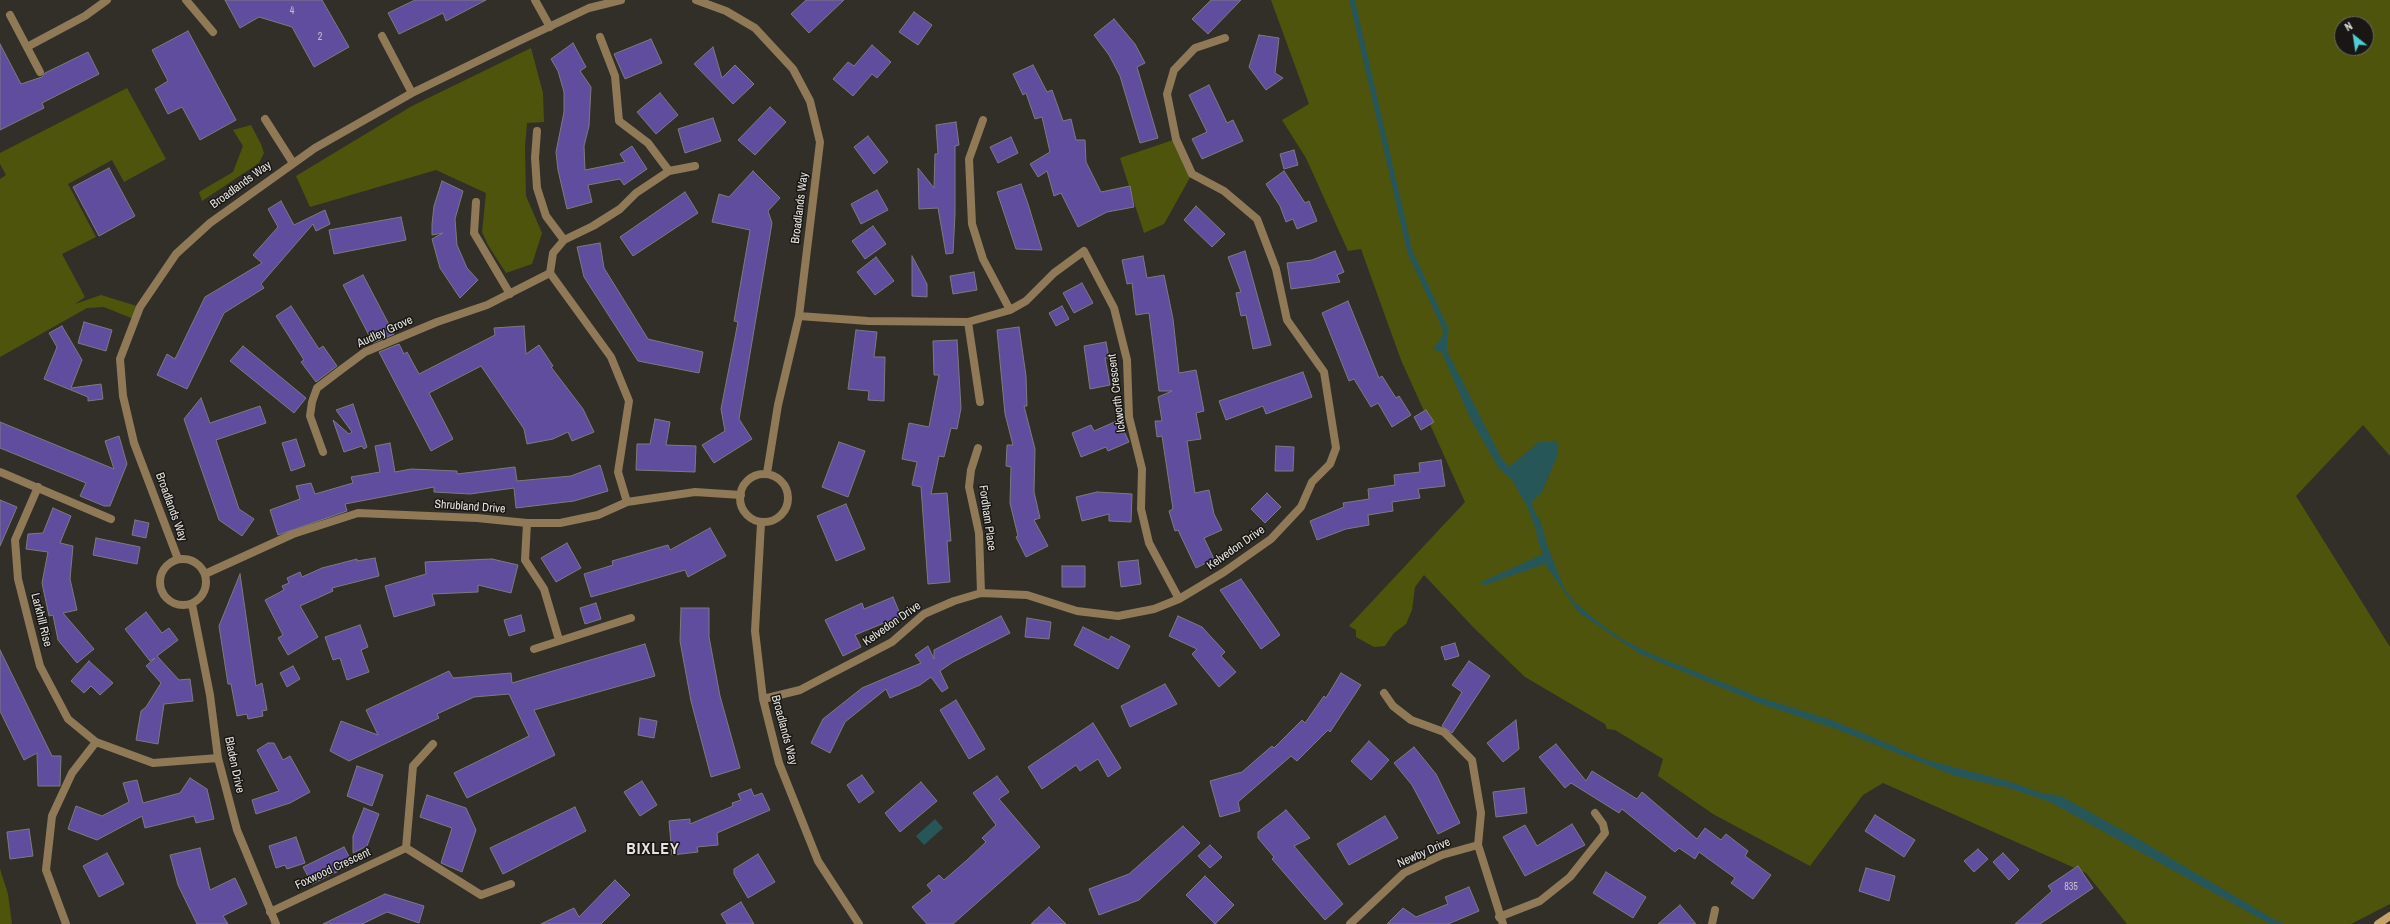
<!DOCTYPE html>
<style>
body{margin:0}
#map{position:relative;width:2390px;height:924px;overflow:hidden;background:#322f28;font-family:"Archivo Narrow",sans-serif}
canvas{display:block}
.north{position:absolute;left:2334px;top:16px;width:40px;height:40px;box-sizing:border-box;background:#181714;border:1px solid #6a6965;border-radius:50%;rotate:330deg;font-size:11px;font-weight:700;line-height:16px;text-align:center;color:#e5e3df}
.north::after{content:'';display:block;margin:auto;width:14px;height:18px;background:#51ccd3;clip-path:polygon(50% 0,100% 100%,50% 72%,0 100%)}
</style>
<div id="map">
<canvas width="2390" height="924"></canvas>
<div class="north">N</div>
</div>
<script>
const context = document.querySelector('canvas').getContext('2d');
context.lineJoin = 'round';
function fillPath(path, color) {
  context.fillStyle = color;
  context.fill(path, 'evenodd');
}
function poly(rows) {
  const path = new Path2D();
  for (const r of rows) {
    if (r.length === 3) {
      path.moveTo(r[0] + r[2], r[1]);
      path.arc(r[0], r[1], r[2], 0, 2 * Math.PI);
      continue;
    }
    path.moveTo(r[0], r[1]);
    for (let i = 2; i < r.length; i += 2) path.lineTo(r[i], r[i + 1]);
  }
  return path;
}
function strokePath(path, color, width, dash) {
  context.strokeStyle = color;
  context.lineWidth = width;
  context.lineCap = dash ? 'butt' : 'round';
  context.setLineDash(dash || []);
  context.stroke(path);
}
function label(font, color, halo, rows, align = 'center') {
  context.font = font + ' "Archivo Narrow",sans-serif';
  context.lineWidth = 3;
  context.setLineDash([]);
  context.textBaseline = 'middle';
  context.strokeStyle = halo;
  context.fillStyle = color;
  for (const [text, x, y, turn = 0] of rows) {
    context.save();
    context.translate(x, y);
    context.rotate((+turn || 0) * Math.PI / 180);
    context.textAlign = isNaN(turn) ? turn : align;
    if (halo) context.strokeText(text, 0, 0);
    context.fillText(text, 0, 0);
    context.restore();
  }
}
fillPath(poly([
 [1271,0,2390,0,2390,456,2363,425,2296,496,2390,647,2390,904,2351,924,2127,924,2086,873,1883,783,1863,795,1810,866,1713,814,1658,776,1663,759,1615,730,1607,729,1605,724,1525,677,1475,629,1424,575,1415,587,1412,610,1406,624,1394,633,1385,646,1374,647,1356,637,1356,630,1349,626,1465,502,1401,360,1361,249,1348,251,1306,158,1282,120,1309,104],
 [2342,24,2366,24,2366,48,2342,48],
 [531,48,543,93,544,122,527,123,525,147,526,196,542,233,532,264,506,273,488,245,482,232,486,193,436,170,310,207,296,176,412,106],
 [127,88,166,159,124,182,112,160,68,184,96,237,62,254,85,297,75,304,101,295,140,307,136,320,104,307,87,308,0,357,0,179,6,175,0,164,0,153],
 [251,125,261,144,264,153,259,163,202,201,199,192,233,172,243,146,233,130],
 [1176,139,1192,174,1164,224,1144,233,1120,158],
 [0,869,8,894,12,924,0,924]
]), '#4f540d');
fillPath(poly([
 [1447,330,1447,351,1501,457,1509,467,1540,441,1558,441,1557,457,1542,492,1527,506,1512,480,1498,467,1469,416,1442,353,1433,349],
 [1539,517,1547,544,1564,588,1574,601,1593,618,1622,639,1649,653,1762,698,1832,720,1927,760,2008,781,2042,793,2061,796,2140,840,2277,921,2286,924,2271,924,2257,917,2050,802,2008,788,1955,776,1833,728,1761,704,1640,654,1578,612,1545,564,1485,585,1479,583,1543,554,1538,541,1534,519],
 [935,819,943,828,924,845,916,836]
]), '#275658');
strokePath(poly([
 [1352,0,1410,252,1446,330,1445,337],
 [1527,498,1537,525]
]), '#275658', 5.5);
const building = poly([
 [225,0,322,0,349,47,314,67,292,27,259,17,240,28,225,0],
 [415,0,486,0,446,21,443,13,399,34,388,13,415,0],
 [806,0,844,0,809,33,791,14,806,0],
 [1211,0,1241,0,1208,34,1192,19,1211,0],
 [914,12,932,25,918,45,899,32,914,12],
 [1114,19,1135,44,1145,63,1137,67,1158,138,1140,143,1120,76,1109,55,1094,35,1114,19],
 [188,31,236,120,200,140,182,107,168,114,155,89,168,81,152,50,188,31],
 [1259,35,1279,38,1275,73,1283,78,1266,90,1249,67,1259,35],
 [651,39,662,63,625,79,614,54,651,39],
 [573,43,586,67,580,71,591,87,589,126,584,146,585,170,625,162,620,154,632,146,647,169,624,185,620,179,588,185,592,202,567,209,558,170,556,152,564,112,564,92,558,71,551,59,573,43],
 [0,44,21,84,42,77,45,73,88,52,99,74,42,103,44,108,0,130,0,44],
 [872,45,891,62,877,78,872,74,853,96,833,79,848,62,854,66,872,45],
 [713,47,722,78,735,65,754,84,733,104,694,64,713,47],
 [1033,65,1047,92,1052,90,1063,121,1071,119,1076,140,1085,140,1086,162,1101,192,1130,186,1134,207,1107,212,1078,227,1061,193,1054,196,1047,171,1038,177,1030,164,1050,152,1042,117,1035,119,1026,93,1023,95,1013,74,1033,65],
 [1209,85,1227,123,1233,120,1243,141,1202,159,1192,139,1207,132,1189,95,1209,85],
 [660,93,678,115,656,134,637,112,660,93],
 [770,107,786,122,755,155,738,140,770,107],
 [713,118,721,141,685,153,678,129,713,118],
 [956,122,959,145,955,146,955,214,953,253,946,254,938,208,919,209,918,168,934,188,935,154,938,154,936,125,956,122],
 [868,136,888,162,874,174,854,147,868,136],
 [1011,137,1018,153,998,163,990,147,1011,137],
 [1294,150,1298,165,1284,169,1280,154,1294,150],
 [109,168,135,216,99,236,73,187,109,168],
 [753,171,780,198,768,211,772,223,739,419,752,439,714,463,702,445,725,431,721,409,738,322,734,321,750,230,712,222,719,194,729,197,753,171],
 [1284,171,1305,203,1309,201,1317,221,1297,229,1293,219,1286,222,1280,206,1266,184,1284,171],
 [442,181,463,191,455,219,457,245,467,268,478,280,460,298,440,268,432,239,443,233,432,235,432,224,434,206,442,181],
 [1021,184,1028,204,1042,250,1016,249,997,192,1021,184],
 [877,190,888,210,861,224,851,204,877,190],
 [685,192,698,213,633,256,620,237,685,192],
 [281,201,294,225,325,210,330,224,316,231,313,224,261,284,264,288,224,313,187,389,157,375,167,354,175,359,205,297,262,263,253,255,278,227,268,209,281,201],
 [1196,206,1225,234,1212,247,1184,220,1196,206],
 [401,217,406,240,334,254,329,230,401,217],
 [873,226,886,244,865,259,852,241,873,226],
 [600,243,604,268,648,339,703,352,699,373,638,361,584,277,577,247,600,243],
 [1245,251,1271,345,1253,349,1246,315,1241,316,1236,293,1241,292,1228,257,1245,251],
 [1335,251,1344,272,1337,275,1340,282,1291,289,1287,263,1312,260,1335,251],
 [912,256,927,284,927,297,912,296,912,256],
 [1143,256,1147,278,1164,275,1173,319,1179,373,1196,370,1204,411,1196,413,1201,439,1187,441,1195,493,1209,490,1214,514,1222,530,1204,538,1214,559,1196,568,1178,530,1175,531,1169,511,1173,509,1162,436,1157,437,1155,421,1162,421,1158,397,1172,391,1159,391,1149,313,1136,315,1132,283,1127,284,1122,260,1143,256],
 [876,257,894,281,875,295,857,272,876,257],
 [974,272,977,290,953,294,950,276,974,272],
 [363,275,394,334,373,343,343,285,363,275],
 [1082,283,1093,303,1074,313,1063,293,1082,283],
 [1348,301,1379,378,1382,376,1396,398,1399,396,1411,415,1392,427,1378,403,1371,407,1354,379,1349,381,1322,313,1348,301],
 [291,306,319,349,323,346,337,366,316,382,301,362,304,360,276,316,291,306],
 [1062,306,1069,319,1056,326,1049,313,1062,306],
 [84,322,112,330,106,351,78,343,84,322],
 [62,326,82,360,71,388,101,384,103,399,88,401,88,397,44,379,57,347,49,333,62,326],
 [524,326,526,354,539,345,553,366,551,367,583,409,594,432,572,441,568,432,553,439,527,444,524,429,481,366,429,393,453,439,431,451,379,352,399,344,404,354,407,352,419,374,495,335,494,328,524,326],
 [1019,327,1026,376,1027,406,1024,406,1035,449,1034,492,1040,518,1034,520,1048,546,1026,557,1016,537,1018,536,1010,503,1011,467,1006,466,1007,445,1013,445,1005,414,997,330,1019,327],
 [856,330,877,332,874,357,885,357,884,401,868,400,869,391,848,389,856,330],
 [957,340,961,408,957,429,951,428,944,457,939,456,931,494,947,493,951,541,947,541,950,582,928,584,921,487,912,485,917,462,902,459,909,423,929,427,939,375,934,375,933,341,957,340],
 [1106,342,1109,358,1105,358,1110,385,1090,389,1084,346,1106,342],
 [243,346,306,398,294,413,230,361,243,346],
 [1303,372,1312,397,1266,414,1263,406,1226,420,1219,401,1303,372],
 [201,398,210,423,260,406,266,423,216,440,239,509,254,519,242,536,219,520,184,419,201,398],
 [353,404,367,447,364,449,362,446,344,452,333,420,349,434,352,432,336,410,353,404],
 [1426,410,1434,422,1421,430,1414,417,1426,410],
 [655,419,670,422,666,445,696,446,695,472,636,470,637,444,650,444,655,419],
 [1119,420,1129,442,1108,451,1106,447,1081,457,1072,433,1091,425,1094,431,1119,420],
 [0,422,114,469,105,441,119,436,127,464,110,506,104,506,80,496,86,483,0,448,0,422],
 [296,439,305,466,291,471,282,443,296,439],
 [839,442,865,451,848,497,822,487,839,442],
 [390,443,395,472,411,469,457,471,457,474,515,467,517,481,571,476,600,465,608,491,574,501,516,508,514,488,470,494,434,492,434,487,345,504,347,511,278,535,270,510,300,499,296,486,311,483,315,494,353,483,351,477,380,472,375,446,390,443],
 [1276,446,1294,447,1293,471,1275,471,1276,446],
 [1441,460,1445,486,1418,489,1420,498,1392,502,1393,511,1368,515,1369,525,1346,529,1317,540,1310,521,1344,507,1343,503,1369,499,1368,489,1395,485,1394,475,1420,472,1419,463,1441,460],
 [1097,492,1132,494,1131,522,1109,521,1109,514,1082,521,1076,497,1097,492],
 [1267,493,1281,507,1265,523,1251,509,1267,493],
 [0,500,17,507,0,546,0,500],
 [846,504,865,549,836,561,817,516,846,504],
 [53,508,71,516,60,543,73,546,70,579,77,610,63,613,94,649,77,663,58,640,53,615,49,616,42,583,48,552,26,549,28,534,43,533,53,508],
 [135,520,149,523,146,538,132,535,135,520],
 [710,528,726,556,688,577,685,570,591,597,584,574,613,565,612,561,668,545,670,550,710,528],
 [96,538,140,547,137,564,93,555,96,538],
 [567,543,581,568,556,582,541,558,567,543],
 [375,558,379,576,332,588,333,591,300,606,318,637,288,655,278,638,283,635,265,600,284,590,282,586,289,583,287,578,300,572,302,577,322,568,357,559,357,561,375,558],
 [492,559,518,565,511,593,478,585,478,592,432,594,435,605,394,617,385,586,426,574,425,562,492,559],
 [1138,560,1141,584,1121,587,1118,562,1138,560],
 [1062,566,1085,566,1085,587,1062,587,1062,566],
 [240,574,256,686,262,683,267,710,262,711,263,716,248,719,247,714,237,716,231,684,228,684,219,626,240,574],
 [1241,579,1280,635,1261,649,1220,590,1241,579],
 [893,597,901,616,855,635,861,647,843,656,825,620,862,603,864,609,893,597],
 [596,603,601,619,585,624,580,608,596,603],
 [681,608,709,608,709,637,720,696,740,768,711,777,691,701,680,641,681,608],
 [146,612,162,633,169,628,178,640,157,656,179,680,190,679,193,701,164,704,158,744,136,740,141,711,146,707,161,683,146,666,155,658,150,661,125,629,146,612],
 [521,615,525,631,509,636,504,620,521,615],
 [1001,616,1010,633,953,662,940,671,948,688,942,692,931,677,920,685,890,698,886,689,845,722,830,753,811,743,823,719,862,688,921,663,915,655,928,646,934,659,934,650,1001,616],
 [1178,616,1202,627,1225,652,1221,656,1236,672,1219,687,1192,654,1197,649,1169,636,1178,616],
 [1027,618,1051,622,1049,639,1025,637,1027,618],
 [360,625,368,647,361,650,369,672,347,680,340,658,333,660,325,637,360,625],
 [1083,627,1109,640,1111,636,1130,646,1118,669,1074,645,1083,627],
 [1455,643,1459,656,1445,660,1441,647,1455,643],
 [645,644,655,676,534,710,555,755,467,798,454,773,529,736,509,694,474,697,437,714,439,718,349,761,330,751,341,721,378,735,366,710,449,671,453,678,511,673,512,683,645,644],
 [0,650,52,756,61,756,60,786,38,786,37,753,24,760,0,711,0,650],
 [89,661,113,683,100,695,91,686,84,693,71,681,89,661],
 [1469,661,1490,676,1452,733,1442,726,1462,692,1452,685,1469,661],
 [293,666,300,679,287,687,280,673,293,666],
 [1341,673,1361,685,1330,732,1328,730,1297,761,1291,756,1238,802,1240,811,1220,817,1210,781,1242,772,1272,746,1274,748,1302,720,1305,723,1324,696,1326,698,1341,673],
 [1165,684,1177,704,1130,727,1121,706,1165,684],
 [956,700,985,749,969,759,940,710,956,700],
 [640,718,657,721,654,738,638,735,640,718],
 [1516,720,1519,749,1503,762,1487,743,1516,720],
 [1093,723,1121,768,1108,777,1098,759,1080,771,1076,765,1042,789,1028,767,1093,723],
 [1369,741,1389,760,1371,780,1351,761,1369,741],
 [268,743,274,743,283,760,290,756,310,792,290,803,256,814,252,800,279,791,257,750,268,743],
 [1556,744,1586,781,1592,771,1637,799,1642,792,1697,839,1705,828,1721,840,1726,834,1748,851,1745,856,1771,875,1753,899,1731,883,1735,878,1699,852,1695,859,1679,848,1675,852,1622,809,1619,813,1571,783,1565,788,1539,757,1556,744],
 [1414,747,1436,774,1460,823,1438,834,1412,785,1394,763,1414,747],
 [357,766,383,775,372,806,347,796,357,766],
 [862,775,874,792,859,803,847,785,862,775],
 [997,776,1009,792,999,799,1040,847,953,924,927,924,912,907,932,891,927,885,939,875,944,880,967,860,986,842,982,838,996,825,973,793,997,776],
 [190,778,207,789,214,819,196,823,194,816,145,828,142,816,97,840,68,829,76,806,102,816,129,802,123,783,137,780,143,803,180,793,190,778],
 [642,781,657,805,640,816,624,792,642,781],
 [921,782,937,801,900,832,885,813,921,782],
 [1524,788,1527,813,1496,817,1493,792,1524,788],
 [751,789,754,796,762,793,770,810,717,833,718,845,697,847,698,852,672,855,669,821,690,819,690,824,733,806,732,803,741,800,738,794,751,789],
 [427,795,466,808,476,830,462,872,441,863,452,828,420,817,427,795],
 [575,807,586,831,503,874,490,848,575,807],
 [364,808,379,814,367,846,353,853,353,836,364,808],
 [1286,810,1310,838,1294,846,1343,904,1325,920,1272,859,1274,857,1258,838,1258,832,1286,810],
 [1875,815,1915,840,1904,857,1865,831,1875,815],
 [1385,816,1398,838,1349,865,1337,844,1385,816],
 [1572,824,1585,845,1525,876,1503,837,1525,825,1537,846,1572,824],
 [1183,826,1200,843,1139,900,1099,915,1089,889,1129,874,1183,826],
 [29,829,33,856,10,859,7,832,29,829],
 [296,837,305,863,287,869,285,865,276,868,269,846,296,837],
 [1210,845,1222,857,1210,868,1198,856,1210,845],
 [344,847,353,864,312,884,303,867,344,847],
 [200,848,210,890,235,878,247,904,223,916,228,924,197,924,178,885,170,855,200,848],
 [1978,849,1988,859,1974,872,1964,861,1978,849],
 [107,853,124,884,99,897,83,866,107,853],
 [2003,853,2019,870,2009,880,1993,862,2003,853],
 [758,854,775,882,748,898,734,874,734,869,758,854],
 [2078,866,2093,888,2040,924,2015,924,2052,891,2048,886,2078,866],
 [1866,868,1895,876,1889,901,1859,891,1866,868],
 [1606,872,1646,897,1633,918,1593,893,1606,872],
 [1205,876,1234,905,1215,924,1186,895,1205,876],
 [615,880,630,895,601,924,541,924,574,908,579,917,615,880],
 [1469,887,1479,911,1448,924,1387,924,1403,908,1416,917,1448,904,1445,897,1469,887],
 [385,894,424,906,419,923,387,912,362,924,323,924,385,894],
 [741,902,754,924,727,924,721,914,741,902],
 [1680,905,1696,924,1658,924,1680,905],
 [1049,907,1066,924,1031,924,1049,907]
]);
fillPath(building, '#614d9e');
strokePath(building, '#7b7a81', 1);
strokePath(poly([
 [186,0,213,32],
 [535,0,550,27],
 [696,0,726,11,755,28,793,69,810,101,820,142,799,316,778,405,767,473],
 [10,15,40,72],
 [382,36,412,93],
 [600,37,615,76,619,121,648,143,669,171],
 [27,47,85,16,107,0],
 [265,119,293,163],
 [983,120,969,159,972,224,983,259,1010,310],
 [537,131,535,158,537,188,546,216,564,240],
 [476,202,474,233,510,294],
 [550,273,553,253,564,240,593,226,620,209,636,193,669,171,695,166],
 [799,316,868,321,968,322,1010,310,1026,301,1054,273,1084,251,1114,308,1127,360,1129,417,1142,469,1141,509,1149,543,1179,599],
 [968,322,980,402],
 [978,448,971,470,969,487,979,533,981,593],
 [323,452,310,416,312,402,317,388,342,369,365,352,437,322,487,305,550,273,611,357,629,401,618,472,627,502],
 [0,472,111,519],
 [764,498,24],
 [38,487,15,540,18,579,40,666,68,719,96,742,153,763,218,758],
 [527,523,525,560,544,589,559,640],
 [761,523,755,631,763,699,779,763,818,861,859,924],
 [183,582,23],
 [178,559,134,443,123,396,120,359,140,307,176,254,210,223,315,148,412,93,519,41,589,8,621,0],
 [205,574,293,534,358,513,477,518,527,523,560,523,598,515,627,502,695,492,741,495],
 [192,604,210,695,218,758,237,830,276,924],
 [534,649,631,618],
 [1384,693,1393,706,1411,720,1444,732,1472,760,1481,813,1478,845,1503,924],
 [763,699,800,690,819,680,892,642,924,614,954,601,981,593,1027,595,1077,611,1118,616,1154,609,1179,599,1224,572,1271,539,1301,507,1312,482,1330,464,1336,448,1324,372,1287,320,1276,269,1257,219,1224,191,1192,174,1176,139,1167,94,1174,70,1195,48,1225,38],
 [406,848,481,895,511,884],
 [406,848,413,766,433,744],
 [270,912,406,848],
 [1499,917,1540,901,1570,877,1605,833,1603,824,1595,813],
 [66,924,46,870,52,816,72,773,96,742],
 [1350,924,1404,873,1442,855,1478,845],
 [1712,924,1715,910]
]), '#907956', 8);
strokePath(poly([
 [2378,924,2390,916]
]), '#c7a269', 8);
label('10px', '#c4becf', null, [
 ["4",292,11],
 ["2",320,37],
 ["835",2071,887]
]);
label('12px', '#e5e3df', '#181714', [
 ["Broadlands Way",241,185,-36],
 ["Broadlands Way",800,208,-83],
 ["Audley Grove",385,332,-25],
 ["Ickworth Crescent",1117,393,-97],
 ["Broadlands Way",171,507,70],
 ["Shrubland Drive",470,507,4],
 ["Fordham Place",987,518,82],
 ["Kelvedon Drive",1236,548,-35],
 ["Larkhill Rise",41,620,76],
 ["Kelvedon Drive",892,624,-35],
 ["Broadlands Way",784,730,75],
 ["Bladen Drive",234,765,78],
 ["Newby Drive",1424,853,-24],
 ["Foxwood Crescent",333,869,-25]
]);
context.letterSpacing = '1px';
label('bold 16px', '#e5e3df', '#181714', [
 ["BIXLEY",653,850]
]);
context.letterSpacing = '0px';
</script>
